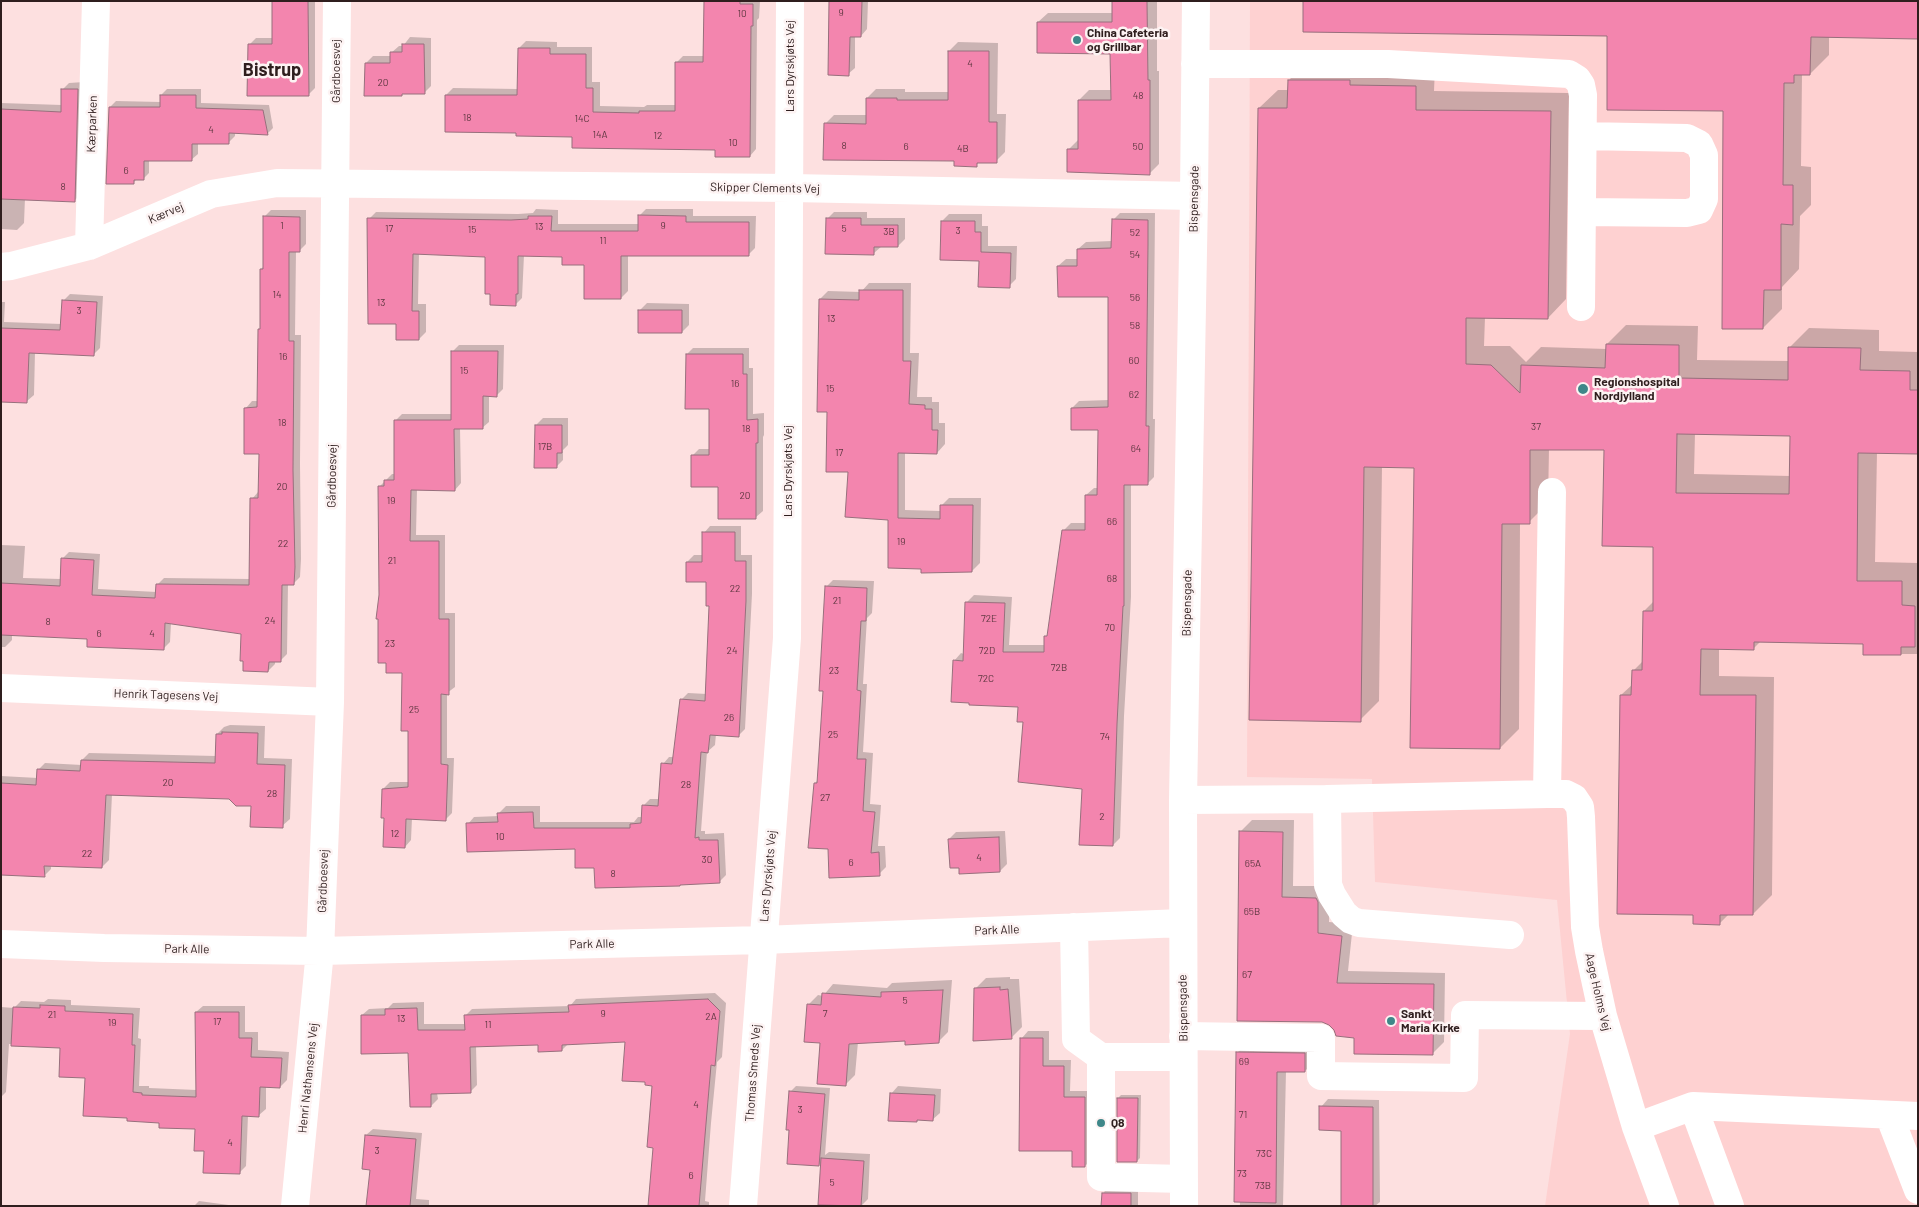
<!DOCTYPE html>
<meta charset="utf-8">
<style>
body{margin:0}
#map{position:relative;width:1919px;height:1207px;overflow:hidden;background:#fde0e0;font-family:Barlow,sans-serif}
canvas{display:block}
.frame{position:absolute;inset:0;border:2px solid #2f1e1e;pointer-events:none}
</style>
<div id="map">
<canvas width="1919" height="1207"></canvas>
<div class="frame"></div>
</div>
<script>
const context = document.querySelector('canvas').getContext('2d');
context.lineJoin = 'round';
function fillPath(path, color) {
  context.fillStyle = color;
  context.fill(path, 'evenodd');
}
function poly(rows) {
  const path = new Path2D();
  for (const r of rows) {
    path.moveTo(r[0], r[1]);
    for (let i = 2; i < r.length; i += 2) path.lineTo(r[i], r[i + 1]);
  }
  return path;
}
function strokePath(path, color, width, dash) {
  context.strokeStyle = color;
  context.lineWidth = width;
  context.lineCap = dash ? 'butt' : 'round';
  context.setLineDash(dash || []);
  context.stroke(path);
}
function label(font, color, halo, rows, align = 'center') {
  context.font = font + ' Barlow,sans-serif';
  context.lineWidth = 5;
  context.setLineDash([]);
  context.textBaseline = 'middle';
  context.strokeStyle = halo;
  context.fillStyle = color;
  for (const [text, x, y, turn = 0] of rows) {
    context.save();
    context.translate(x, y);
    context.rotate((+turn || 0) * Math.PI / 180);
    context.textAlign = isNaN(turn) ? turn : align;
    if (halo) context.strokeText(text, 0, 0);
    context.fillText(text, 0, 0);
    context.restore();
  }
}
fillPath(poly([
 [1250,1,1918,1,1918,1206,1545,1206,1570,1034,1557,900,1375,882,1372,779,1247,777]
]), '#fed1d1');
fillPath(poly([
 [315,1,315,88,309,94,249,45,256,38,273,38,273,2,252,1],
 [705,1,760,1,759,18,757,20,756,149,750,156,716,148,517,131,446,95,453,88,518,89,519,48,526,41,557,42,557,47,592,47,592,82,600,82,600,106,644,107,647,105,676,105,676,63,683,56,704,56],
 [830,1,868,1,867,29,861,36,855,36,855,68,848,74],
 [1113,1,1157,1,1157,71,1159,71,1159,164,1149,174,1069,149,1079,139,1079,100,1089,90,1112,90,1112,53,1038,22,1048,13,1113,13],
 [1608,35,1829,36,1829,55,1810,74,1802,74,1801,166,1811,167,1811,205,1800,216,1799,269,1782,287,1782,309,1763,328,1724,110],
 [410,37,431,38,431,86,424,93,403,93,401,95,366,63,373,56,391,56,391,53,399,46,403,46],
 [958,42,998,43,997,114,1006,114,1005,152,996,161,980,161,976,165,825,124,834,115,867,115,867,98,876,89,905,89,905,92,949,92,949,51],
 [1308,61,1435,67,1434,91,1569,93,1566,299,1548,318,1485,317,1484,346,1510,346,1526,362,1541,347,1607,349,1607,344,1626,325,1698,326,1697,360,1789,361,1790,347,1809,328,1879,330,1879,351,1918,352,1918,453,1877,452,1875,562,1918,563,1918,654,1864,654,1864,643,1761,641,1753,649,1719,648,1719,676,1774,677,1772,895,1753,914,1729,914,1719,924,1694,913,1621,695,1633,684,1633,671,1643,661,1644,611,1654,601,1655,546,1605,449,1549,449,1548,503,1529,522,1520,522,1519,729,1500,748,1415,467,1382,466,1379,701,1360,720,1259,108,1278,90,1289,90,1289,80],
 [1695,433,1791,435,1791,476,1694,474],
 [84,82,81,194,74,201,25,198,24,223,17,230,1,229,1,103,62,105,62,90,69,83],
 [167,89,201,89,201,103,269,105,273,128,267,134,235,132,235,136,228,143,198,143,198,154,191,160,149,160,149,173,143,179,137,179,133,183,110,107,116,101,161,102,161,95],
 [536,209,558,210,558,224,639,224,639,216,646,209,693,209,693,216,756,216,755,248,748,255,628,254,628,291,621,298,585,264,563,256,524,255,522,298,515,305,487,255,419,253,418,304,426,304,426,332,419,339,397,322,369,219,376,212,518,214,533,213],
 [271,210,306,210,306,244,299,251,296,251,295,335,301,335,300,463,301,559,300,577,293,584,288,584,287,654,280,661,275,661,275,664,268,671,242,633,171,623,170,642,163,649,88,638,12,634,12,640,5,647,1,647,1,545,25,546,23,578,61,579,62,559,69,552,100,554,98,589,157,592,157,585,164,578,251,579,252,499,258,492,261,453,246,408,252,401,258,401,259,330,261,328,261,269,264,266,264,217],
 [834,212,867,212,867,218,905,218,905,239,898,246,882,246,874,253,827,219],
 [1120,213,1155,213,1153,419,1155,419,1154,477,1147,484,1131,484,1131,597,1124,716,1120,838,1113,845,1083,788,1025,721,1020,706,954,661,961,653,964,654,967,602,974,595,1012,597,1009,645,1045,645,1046,637,1048,634,1064,530,1071,523,1087,523,1086,495,1094,488,1098,488,1099,429,1072,408,1079,401,1109,400,1110,296,1058,266,1066,259,1078,259,1078,249,1086,242,1112,241,1113,220],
 [949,214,982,214,982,226,988,226,988,246,1017,246,1016,279,1009,286,942,221],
 [869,283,911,283,910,353,919,353,917,397,932,397,932,402,939,402,939,423,945,423,945,444,937,453,905,452,905,510,941,511,941,506,949,498,981,498,980,563,972,571,922,568,890,519,850,471,828,411,820,299,828,291,861,292],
 [70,294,103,296,100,348,93,355,35,352,34,395,27,401,1,401,1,302,5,302,4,322,62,324,63,301],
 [647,303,689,304,689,325,682,332,640,310],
 [459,345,504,345,503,389,497,395,489,395,489,422,482,428,460,428,461,483,455,490,417,489,416,535,445,535,445,613,455,613,455,687,447,693,447,758,454,758,452,813,445,820,412,818,411,840,405,847,385,817,383,789,390,782,410,782,410,730,403,671,380,595,380,486,392,474,395,474,395,421,402,414,452,414,453,351],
 [693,348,749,348,749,368,753,368,753,414,764,413,764,435,763,437,763,511,756,517,720,486,692,456,699,449,710,449,710,407,687,354],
 [543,418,568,418,568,445,563,450,563,460,556,467,536,425],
 [710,526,741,526,741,555,752,555,752,594,745,729,738,736,716,734,715,745,707,752,701,831,705,831,705,834,724,833,726,875,719,882,595,867,576,848,468,824,474,817,499,816,499,813,506,806,540,806,540,822,634,822,638,817,642,817,643,806,650,799,660,799,663,764,669,757,674,757,681,700,688,693,707,694,710,604,707,580,687,562,694,555,704,555,704,533],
 [833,580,874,581,872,613,867,618,863,684,867,684,863,752,873,753,870,804,881,805,878,846,885,846,886,867,879,874,829,848,815,783,818,780,824,690,826,587],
 [230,725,265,726,264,758,292,759,290,819,282,826,252,805,229,798,112,794,109,860,102,867,51,865,51,869,44,876,1,874,1,776,38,778,38,770,45,763,82,765,82,760,89,753,216,756,217,734,224,727],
 [1252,820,1294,820,1293,886,1328,886,1330,890,1329,922,1353,924,1348,971,1445,973,1444,1042,1433,1053,1355,1036,1240,832],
 [1005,831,1007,864,1000,871,960,866,949,839,956,832],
 [1010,977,1010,979,1019,979,1022,1027,1011,1038,975,989,986,978],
 [952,980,948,1032,938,1042,906,1040,858,1042,855,1075,845,1085,821,1042,808,1005,818,995,823,996,833,984,887,988,892,983],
 [715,993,726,1003,722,1057,717,1062,711,1123,705,1201,709,1202,709,1206,649,1206,654,1146,653,1084,627,1041,569,1043,562,1050,539,1044,476,1046,477,1085,470,1092,437,1093,438,1099,431,1106,409,1052,362,1015,369,1009,388,1008,393,1003,424,1002,424,1024,466,1024,465,1016,472,1009,570,1006,576,999],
 [48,999,71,1000,71,1005,140,1008,138,1038,141,1039,139,1086,149,1086,149,1088,197,1090,196,1012,203,1006,245,1006,245,1032,258,1032,258,1050,289,1052,287,1080,280,1087,266,1086,266,1109,259,1115,248,1115,246,1166,239,1173,206,1150,196,1128,129,1117,86,1077,61,1047,9,1044,6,1092,1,1097,1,1007,14,1008,21,1001,44,1002],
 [1028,1031,1049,1031,1049,1060,1071,1060,1070,1091,1092,1091,1092,1159,1085,1166,1073,1150,1022,1038],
 [1246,1044,1314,1045,1314,1062,1305,1071,1286,1071,1283,1206,1240,1206,1237,1053],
 [796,1086,830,1088,825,1155,829,1152,870,1154,868,1199,861,1206,820,1206,822,1162,819,1165,790,1092],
 [898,1086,941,1089,940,1113,932,1120,919,1119,917,1121,891,1094],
 [1121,1095,1141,1095,1140,1158,1137,1161,1118,1098],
 [1328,1099,1379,1100,1380,1202,1375,1206,1342,1206,1343,1129,1321,1107],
 [373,1129,422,1133,416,1199,429,1200,429,1206,368,1206,371,1169,366,1135],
 [1110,1186,1138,1187,1138,1206,1103,1206,1103,1193],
 [199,1201,236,1206,194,1206]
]), '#0003');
const building = poly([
 [272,1,308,1,309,96,247,96,248,44,272,44,272,1],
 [704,1,740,1,740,4,753,4,753,26,751,26,750,157,715,157,715,150,572,148,572,137,516,136,516,133,445,132,445,95,517,95,518,48,550,48,550,54,586,54,586,88,593,88,593,112,639,113,639,111,675,111,675,62,703,62,704,1],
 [829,1,862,1,861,37,850,37,849,76,828,75,829,1],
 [1112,1,1147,1,1148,80,1150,80,1150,175,1067,172,1067,149,1078,149,1078,100,1111,100,1110,54,1037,53,1037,22,1112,22,1112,1],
 [1303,1,1918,1,1918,39,1811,37,1810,75,1794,75,1794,83,1784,83,1783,185,1793,185,1793,225,1781,224,1781,290,1764,290,1763,329,1722,329,1723,111,1607,110,1607,36,1303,32,1303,1],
 [402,44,424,44,425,94,402,94,402,96,364,96,365,63,390,63,390,52,402,52,402,44],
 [948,51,989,51,989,122,997,122,997,163,977,163,977,167,954,166,954,161,823,160,824,123,866,124,866,98,897,98,897,100,948,100,948,51],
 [1288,80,1350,80,1350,85,1416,86,1416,110,1551,111,1548,319,1466,318,1466,364,1491,365,1520,393,1521,365,1605,368,1606,344,1679,345,1679,378,1788,380,1788,347,1861,348,1860,370,1910,371,1910,390,1918,390,1918,454,1858,453,1857,581,1902,581,1902,605,1915,606,1915,647,1901,647,1901,655,1863,655,1863,644,1754,642,1754,650,1701,649,1700,695,1756,695,1753,915,1720,915,1720,925,1693,924,1693,915,1617,914,1620,695,1631,695,1632,670,1642,670,1643,611,1653,611,1653,547,1602,546,1604,450,1530,450,1530,524,1502,524,1500,749,1410,748,1414,468,1364,467,1361,722,1249,720,1258,108,1287,108,1288,80],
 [1677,434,1790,436,1789,494,1676,493,1677,434],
 [61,89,78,89,75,202,1,199,1,109,61,112,61,89],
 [160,95,196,95,196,108,263,110,268,135,229,133,229,144,192,144,192,161,144,161,144,180,134,180,134,184,106,184,109,107,160,107,160,95],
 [638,215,686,216,686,222,749,222,749,256,621,256,621,299,584,299,584,265,562,265,562,257,518,256,518,294,516,294,516,306,490,305,490,294,485,294,485,257,413,254,412,311,419,311,419,340,396,340,396,324,368,324,367,218,511,220,528,219,528,216,552,216,551,231,638,231,638,215],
 [263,216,300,217,300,252,289,252,289,341,294,341,293,470,295,567,294,585,282,585,281,662,269,662,268,672,243,671,243,661,240,661,241,634,165,623,164,650,87,647,87,639,1,635,1,583,60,586,61,558,94,560,92,595,155,598,156,584,249,585,250,498,258,498,259,454,244,454,244,408,257,407,258,329,260,329,260,269,263,269,263,216],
 [826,218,861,218,861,225,898,225,898,247,874,247,874,255,825,254,826,218],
 [1112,219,1148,220,1148,244,1146,426,1149,426,1148,485,1124,485,1124,606,1123,606,1117,724,1113,846,1079,845,1082,789,1018,782,1023,722,1017,722,1018,707,969,705,969,703,951,702,953,660,963,661,965,602,1005,603,1003,652,1044,652,1044,636,1047,636,1062,530,1085,530,1085,495,1097,495,1098,430,1071,430,1071,408,1108,407,1108,297,1058,297,1057,266,1077,266,1077,249,1111,248,1112,219],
 [941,221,975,221,975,232,981,232,981,252,1011,253,1010,288,978,287,979,261,940,260,941,221],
 [859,290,903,290,903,361,911,361,909,404,925,405,925,409,932,409,932,430,938,430,937,454,898,453,898,518,940,519,940,505,973,505,972,572,921,573,921,569,888,568,888,520,845,517,848,472,826,472,827,412,817,412,819,299,859,300,859,290],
 [62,300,97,302,94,356,29,353,27,403,1,402,1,328,60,330,62,300],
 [638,310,682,310,682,333,638,333,638,310],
 [451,351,498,351,497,397,483,396,483,429,454,429,455,491,411,490,410,541,439,541,439,619,449,619,449,695,441,694,441,764,448,765,446,821,406,819,405,848,383,847,384,818,381,818,382,789,408,787,408,731,401,731,402,673,386,673,386,663,378,663,378,619,376,619,379,595,378,486,384,486,384,480,394,480,394,420,451,420,451,351],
 [686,354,743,354,743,374,747,374,747,420,758,419,758,443,756,443,756,519,718,519,718,487,691,487,691,455,709,455,709,409,685,409,686,354],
 [535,425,562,425,562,453,557,453,557,468,534,468,535,425],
 [702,532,735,532,735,561,746,561,746,601,739,737,710,735,708,753,701,752,695,838,699,837,699,840,718,840,720,883,680,885,680,886,595,888,594,868,575,868,575,849,467,852,466,823,498,822,497,813,533,812,534,828,630,828,630,824,641,823,642,805,658,806,661,763,672,764,680,699,705,701,709,606,706,606,706,582,686,582,686,562,702,562,702,532],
 [825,586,867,588,866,621,861,621,857,690,861,691,857,759,866,759,863,811,875,812,871,853,879,852,880,876,829,878,828,849,808,848,814,783,817,783,823,691,819,691,825,586],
 [222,732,258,733,257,764,285,765,283,828,250,827,251,806,236,806,229,799,106,795,102,868,44,866,45,877,1,875,1,783,36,785,37,769,80,771,81,760,215,763,216,734,222,734,222,732],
 [1239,831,1283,832,1282,897,1316,898,1318,902,1318,933,1342,936,1337,983,1434,984,1433,1055,1354,1054,1354,1038,1336,1036,1334,1030,1329,1025,1322,1022,1237,1021,1239,831],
 [999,837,1000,872,959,874,959,868,950,868,948,839,999,837],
 [1000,987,1000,990,1008,989,1012,1039,973,1041,974,988,1000,987],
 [943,990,939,1043,905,1045,905,1041,849,1044,846,1086,817,1084,820,1043,804,1042,807,1004,821,1005,822,993,881,997,881,992,943,990],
 [708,999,720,1011,715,1066,711,1065,699,1206,648,1206,653,1148,647,1147,652,1086,645,1085,645,1082,622,1081,625,1042,562,1045,562,1051,538,1052,538,1045,470,1047,471,1093,431,1094,431,1107,410,1107,408,1053,361,1054,361,1015,385,1015,385,1009,417,1008,418,1030,465,1030,464,1015,569,1012,568,1005,708,999],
 [40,1005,65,1006,65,1011,133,1014,132,1045,135,1045,133,1092,142,1093,142,1095,196,1097,195,1012,239,1012,239,1038,252,1038,251,1057,282,1058,280,1088,260,1087,259,1117,242,1116,240,1174,203,1173,204,1151,194,1151,195,1129,159,1128,159,1123,127,1121,127,1118,83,1116,85,1078,59,1077,60,1048,11,1046,13,1007,40,1008,40,1005],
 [1020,1038,1043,1038,1043,1066,1064,1066,1064,1097,1085,1097,1085,1167,1072,1167,1072,1151,1019,1151,1020,1038],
 [1236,1052,1305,1053,1305,1072,1277,1072,1276,1203,1234,1202,1236,1052],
 [789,1091,825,1094,819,1166,787,1164,789,1130,786,1130,789,1091],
 [890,1093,935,1095,933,1121,917,1120,917,1122,888,1121,890,1093],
 [1117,1098,1138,1098,1137,1162,1117,1162,1117,1098],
 [1319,1106,1373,1107,1373,1206,1341,1206,1341,1131,1319,1130,1319,1106],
 [365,1135,416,1139,410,1206,366,1206,370,1170,362,1169,365,1135],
 [821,1158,864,1161,861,1206,818,1205,821,1158],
 [1102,1193,1131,1193,1131,1206,1101,1206,1102,1193]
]);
fillPath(building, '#f385ae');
strokePath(building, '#976f7c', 1);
strokePath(poly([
 [1195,64,1388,64,1569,74,1577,79,1581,85,1583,95,1581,307],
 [1582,212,1687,213,1699,210,1704,199,1704,155,1699,144,1687,138,1583,136],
 [89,246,96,1],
 [1,267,11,266,89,246,211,194,277,183,791,188,1194,196],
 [1,688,330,702],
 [1547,794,1552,492],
 [1327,799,1547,794,1566,794,1574,798,1580,807,1581,817,1585,927,1589,951,1603,1016,1636,1127,1665,1206],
 [1183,800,1327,799,1328,885,1332,895,1344,914,1351,920,1359,923,1510,935],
 [1074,927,1076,1039,1101,1057,1101,1177,1184,1179],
 [1,944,104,948,320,951,763,940,1182,923],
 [1183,1036,1321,1038,1321,1076,1464,1078,1465,1015,1603,1016],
 [1101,1057,1183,1057],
 [1693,1106,1730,1206],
 [1889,1115,1918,1190],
 [1636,1127,1693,1106,1918,1116],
 [295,1206,320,951,330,702,337,1],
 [743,1206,787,638,790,1],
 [1184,1206,1183,800,1194,196,1196,1]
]), '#fff', 28);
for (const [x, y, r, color] of [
 [1077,40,5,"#3f8789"],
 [1583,389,6,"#3f8789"],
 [1391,1021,5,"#3f8789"],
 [1101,1123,5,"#3f8789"]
]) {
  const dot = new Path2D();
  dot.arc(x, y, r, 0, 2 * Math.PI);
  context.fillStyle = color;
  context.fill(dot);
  strokePath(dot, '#fdf3f3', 2);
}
label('10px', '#603842', null, [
 ["9",841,13],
 ["10",742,14],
 ["4",970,64],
 ["20",383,83],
 ["48",1138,96],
 ["18",467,118],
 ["14C",582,119],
 ["4",211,130],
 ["14A",600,135],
 ["12",658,136],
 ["10",733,143],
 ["8",844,146],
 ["6",906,147],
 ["50",1138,147],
 ["4B",963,149],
 ["6",126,171],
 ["8",63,187],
 ["1",282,226],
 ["9",663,226],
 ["13",539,227],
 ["17",389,229],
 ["5",844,229],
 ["15",472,230],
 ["3",958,231],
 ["3B",889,232],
 ["52",1135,233],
 ["11",603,241],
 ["54",1135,255],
 ["14",277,295],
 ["56",1135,298],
 ["13",381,303],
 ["3",79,311],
 ["13",831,319],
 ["58",1135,326],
 ["16",283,357],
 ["60",1134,361],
 ["15",464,371],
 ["16",735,384],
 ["15",830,389],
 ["62",1134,395],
 ["18",282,423],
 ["37",1536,427],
 ["18",746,429],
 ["17B",545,447],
 ["64",1136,449],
 ["17",839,453],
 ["20",282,487],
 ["20",745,496],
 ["19",391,501],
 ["66",1112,522],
 ["19",901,542],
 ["22",283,544],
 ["21",392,561],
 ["68",1112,579],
 ["22",735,589],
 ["21",837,601],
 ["72E",989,619],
 ["24",270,621],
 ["8",48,622],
 ["70",1110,628],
 ["6",99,634],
 ["4",152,634],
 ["23",390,644],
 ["24",732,651],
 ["72D",987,651],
 ["72B",1059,668],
 ["23",834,671],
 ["72C",986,679],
 ["25",414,710],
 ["26",729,718],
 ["25",833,735],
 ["74",1105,737],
 ["20",168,783],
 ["28",686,785],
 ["28",272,794],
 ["27",825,798],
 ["2",1102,817],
 ["12",395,834],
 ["10",500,837],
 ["22",87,854],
 ["4",979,858],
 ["30",707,860],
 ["6",851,863],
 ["65A",1253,864],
 ["8",613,874],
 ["65B",1252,912],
 ["67",1247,975],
 ["5",905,1001],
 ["9",603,1014],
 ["7",825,1014],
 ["21",52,1015],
 ["2A",711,1017],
 ["13",401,1019],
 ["17",217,1022],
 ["19",112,1023],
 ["11",488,1025],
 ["69",1244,1062],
 ["4",696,1105],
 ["3",800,1110],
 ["71",1243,1115],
 ["4",230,1143],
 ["3",377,1151],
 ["73C",1264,1154],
 ["73",1242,1174],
 ["6",691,1176],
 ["5",832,1183],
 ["73B",1263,1186]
]);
label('bold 12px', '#2f1e1e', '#fdf3f3', [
 ["China Cafeteria",1087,33],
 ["og Grillbar",1087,47],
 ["Regionshospital",1594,382],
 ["Nordjylland",1594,396],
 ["Sankt",1401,1014],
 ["Maria Kirke",1401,1028],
 ["Q8",1111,1123]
], 'left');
label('12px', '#2f1e1e', '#fdf3f3', [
 ["Lars Dyrskjøts Vej",790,66,-90],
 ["Gårdboesvej",336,71,-90],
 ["Kærparken",92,124,-88],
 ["Skipper Clements Vej",765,188,1],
 ["Bispensgade",1194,199,-89],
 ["Kærvej",166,213,-23],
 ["Lars Dyrskjøts Vej",788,471,-90],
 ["Gårdboesvej",332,476,-89],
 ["Bispensgade",1187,603,-89],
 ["Henrik Tagesens Vej",166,695,2],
 ["Lars Dyrskjøts Vej",768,876,-85],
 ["Gårdboesvej",323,881,-88],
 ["Park Alle",997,930,-2],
 ["Park Alle",592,944,-1],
 ["Park Alle",187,949,1],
 ["Aage Holms Vej",1598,992,77],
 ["Bispensgade",1183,1008,-91],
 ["Thomas Smeds Vej",753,1073,-86],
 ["Henri Nathansens Vej",308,1078,-84]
]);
label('bold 18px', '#2f1e1e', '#fdf3f3', [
 ["Bistrup",272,70]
]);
</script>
